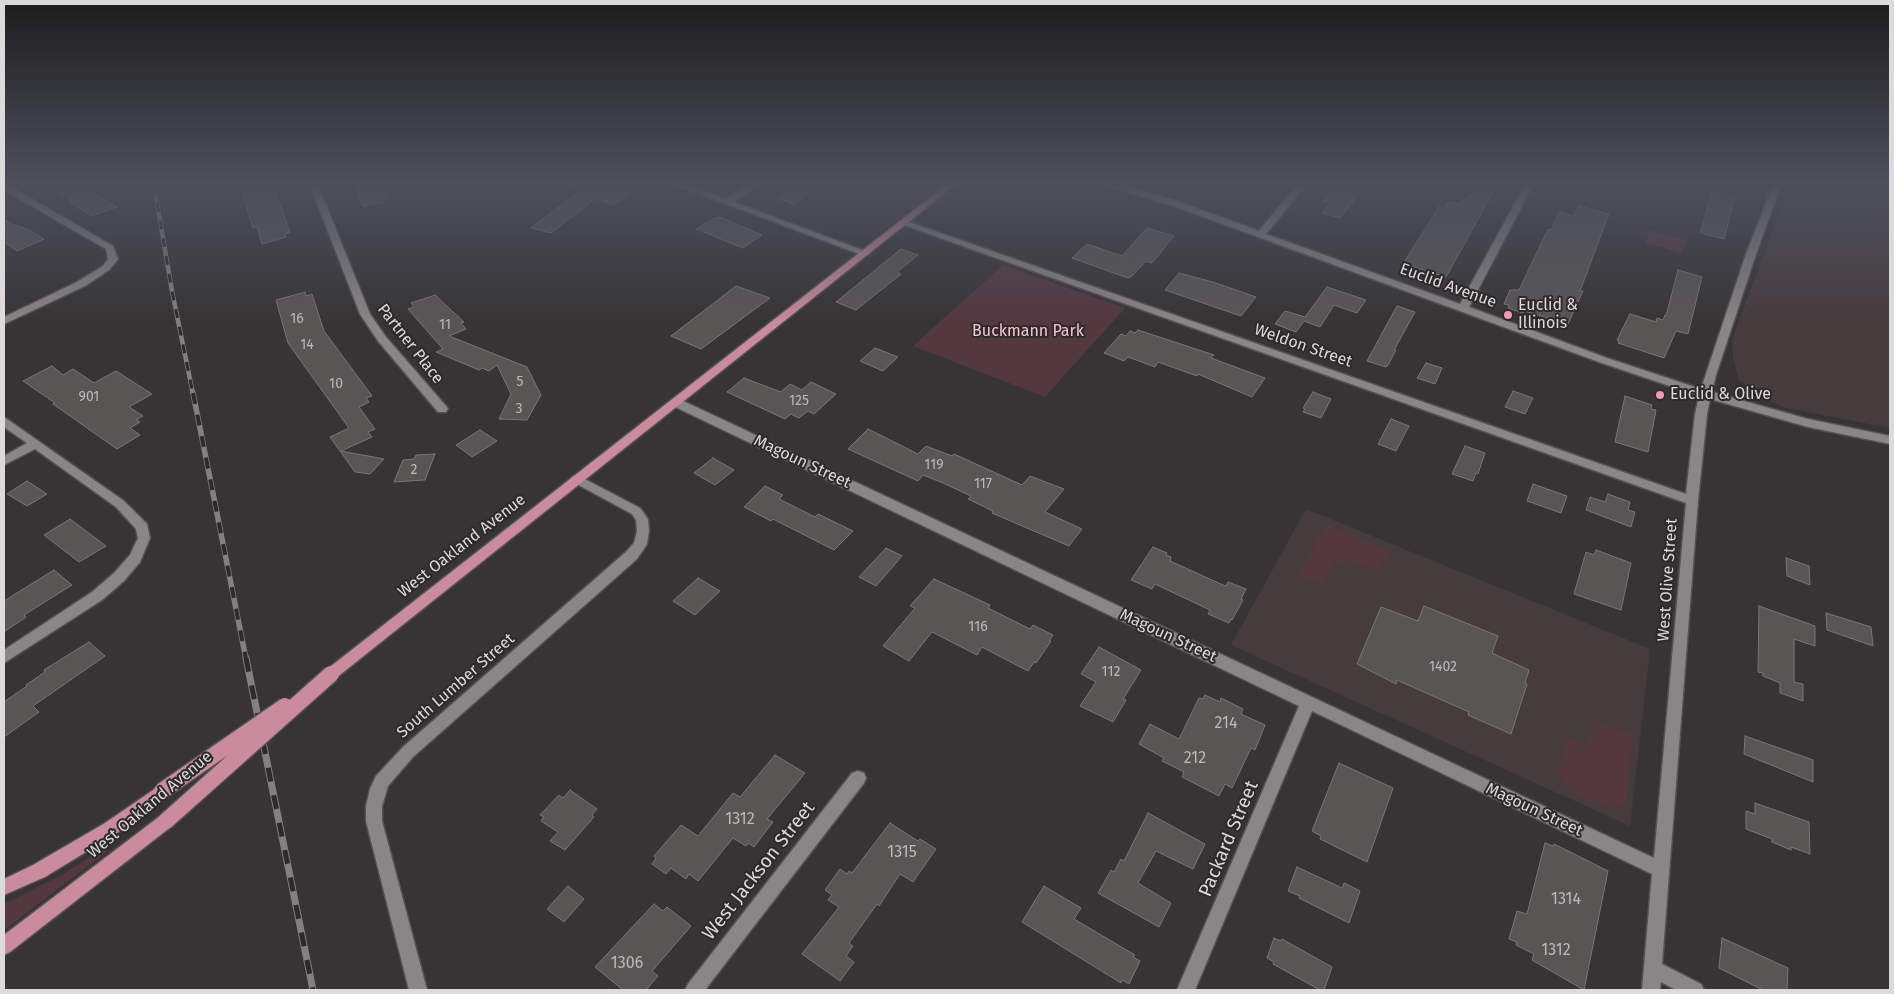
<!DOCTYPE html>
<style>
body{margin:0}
#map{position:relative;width:1894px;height:994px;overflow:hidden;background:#373435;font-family:"Fira Sans",sans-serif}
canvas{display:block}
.frame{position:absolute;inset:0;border:5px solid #dcdada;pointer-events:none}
</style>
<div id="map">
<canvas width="1894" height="994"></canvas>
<div class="frame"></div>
</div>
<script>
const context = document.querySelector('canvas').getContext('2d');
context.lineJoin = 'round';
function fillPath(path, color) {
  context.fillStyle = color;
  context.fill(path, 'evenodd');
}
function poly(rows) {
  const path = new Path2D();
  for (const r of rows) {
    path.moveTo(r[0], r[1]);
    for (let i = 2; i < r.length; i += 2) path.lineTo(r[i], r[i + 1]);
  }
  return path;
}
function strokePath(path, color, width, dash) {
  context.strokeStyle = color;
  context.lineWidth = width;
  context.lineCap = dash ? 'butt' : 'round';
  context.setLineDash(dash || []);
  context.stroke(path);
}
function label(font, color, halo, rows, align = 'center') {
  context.font = font + ' "Fira Sans",sans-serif';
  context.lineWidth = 4;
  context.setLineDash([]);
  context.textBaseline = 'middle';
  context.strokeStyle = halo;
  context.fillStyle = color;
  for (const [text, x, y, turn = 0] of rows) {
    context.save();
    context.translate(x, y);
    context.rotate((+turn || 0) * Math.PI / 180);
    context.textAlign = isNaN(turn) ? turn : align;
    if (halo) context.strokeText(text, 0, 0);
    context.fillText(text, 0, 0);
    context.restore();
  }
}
fillPath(poly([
 [1790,185,1890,185,1890,428,1786,408,1760,397,1739,380,1733,358,1732,339],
 [1306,509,1650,649,1630,826,1231,645]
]), '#463c3e');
fillPath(poly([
 [1650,230,1686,240,1682,253,1646,243],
 [1003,265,1125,308,1045,397,913,346],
 [1326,525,1389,551,1378,572,1344,558,1340,566,1333,563,1323,585,1299,575],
 [1595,720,1633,735,1625,805,1613,808,1573,793,1558,774,1568,737,1578,741,1584,747,1589,746],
 [106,847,108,851,4,930,4,904,63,874]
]), '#543840');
const building = poly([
 [45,185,79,185,117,207,92,216,70,202,73,201,45,185],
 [249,185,273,185,290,232,285,234,286,237,262,244,257,227,253,228,240,187,249,185],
 [354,185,383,185,389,198,382,200,383,202,363,207,354,185],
 [565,185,613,185,611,186,631,194,613,205,596,198,551,233,531,228,579,191,565,185],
 [1335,185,1367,185,1340,218,1322,213,1330,203,1323,201,1335,185],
 [1476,185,1497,185,1446,277,1403,264,1439,207,1444,209,1449,201,1460,204,1462,199,1467,200,1476,185],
 [791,188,809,194,794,204,776,198,791,188],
 [1712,191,1735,197,1724,239,1700,233,1712,191],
 [1579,206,1609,214,1580,291,1583,291,1568,324,1524,311,1523,313,1508,308,1509,305,1504,304,1510,290,1519,290,1548,229,1551,230,1559,212,1574,216,1579,206],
 [720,217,762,235,743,248,696,229,714,218,720,217],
 [4,219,15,226,17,225,31,231,44,239,17,251,4,242,4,219],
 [1147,228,1174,236,1152,263,1146,261,1132,276,1128,278,1072,258,1087,244,1122,256,1147,228],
 [901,249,918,255,897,272,901,274,856,310,836,302,901,249],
 [1678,270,1702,277,1688,334,1676,331,1664,358,1618,343,1619,340,1617,340,1630,314,1656,322,1657,318,1663,320,1665,315,1666,316,1678,270],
 [1179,273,1213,282,1256,297,1241,316,1165,290,1179,273],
 [736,286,770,298,701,349,671,336,736,286],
 [1327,287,1366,300,1357,313,1334,305,1320,327,1304,321,1296,332,1275,324,1285,311,1305,317,1327,287],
 [305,292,306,296,312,294,324,331,372,396,366,398,369,402,359,407,375,429,368,432,372,437,341,451,384,459,370,474,355,472,330,437,349,428,288,343,276,300,305,292],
 [435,295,464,322,461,323,466,329,449,336,527,367,541,395,527,420,499,419,511,394,497,365,489,371,482,368,479,370,436,352,443,349,408,309,414,307,411,303,435,295],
 [1397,306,1415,312,1394,350,1396,350,1388,365,1386,367,1367,361,1397,306],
 [1138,330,1214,355,1211,358,1265,378,1252,397,1198,374,1197,376,1158,362,1155,367,1128,357,1124,361,1104,353,1121,334,1126,336,1130,331,1135,333,1138,330],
 [875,348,898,357,883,371,860,361,875,348],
 [1426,363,1442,368,1435,384,1417,378,1426,363],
 [52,366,63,375,73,369,94,383,116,371,152,394,129,407,143,416,136,420,140,422,130,428,140,435,117,449,53,404,55,403,23,381,52,366],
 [744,378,781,392,790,384,802,390,811,382,836,394,814,414,808,411,799,418,791,414,785,419,727,392,744,378],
 [1513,391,1533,398,1525,414,1505,407,1513,391],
 [1313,392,1331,399,1321,418,1303,412,1305,409,1303,408,1313,392],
 [1625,396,1652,405,1651,409,1656,410,1648,452,1615,442,1625,396],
 [1391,419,1409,426,1396,451,1378,444,1391,419],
 [868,429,918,454,926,446,952,456,954,454,1022,485,1030,476,1064,489,1045,512,1082,529,1069,546,992,513,993,511,968,499,971,496,943,483,923,475,918,481,848,449,868,429],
 [480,430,497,441,472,457,456,445,480,430],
 [1465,446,1485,453,1478,474,1476,473,1473,481,1452,474,1465,446],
 [435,454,425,480,394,482,403,460,414,459,416,455,435,454],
 [713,458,734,470,715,485,694,473,713,458],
 [27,481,47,494,27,506,7,494,27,481],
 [1533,484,1567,496,1561,513,1527,501,1533,484],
 [765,486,783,495,779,499,815,517,818,514,853,531,834,550,773,519,771,521,744,507,765,486],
 [1608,494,1630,502,1628,510,1635,512,1631,527,1586,510,1590,497,1605,502,1608,494],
 [70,519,106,546,79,562,44,535,70,519],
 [1153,547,1167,553,1166,555,1171,557,1170,561,1223,585,1226,586,1228,582,1246,589,1241,599,1243,600,1232,620,1231,619,1229,623,1208,614,1210,610,1157,585,1155,584,1152,589,1131,580,1153,547],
 [886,548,902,556,876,586,859,577,886,548],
 [1596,550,1631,563,1621,610,1574,594,1586,552,1594,555,1596,550],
 [1786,558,1809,566,1810,585,1787,576,1786,558],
 [54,570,72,585,24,615,26,617,4,632,4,601,54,570],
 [698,578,720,591,695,615,673,601,698,578],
 [934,579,990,605,988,608,1030,629,1033,625,1053,635,1049,641,1051,641,1036,663,1034,662,1028,671,982,647,977,655,932,632,909,661,883,646,915,608,910,606,934,579],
 [1424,606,1498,636,1492,653,1529,670,1525,683,1527,684,1511,734,1468,715,1469,712,1397,680,1396,684,1357,664,1381,607,1418,621,1424,606],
 [1759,606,1815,626,1815,646,1794,639,1794,682,1803,684,1803,701,1780,693,1780,683,1763,676,1763,673,1758,672,1759,606],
 [1826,613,1871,627,1873,646,1827,630,1826,613],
 [89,642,105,656,33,706,39,712,4,737,4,702,27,686,26,685,45,672,44,670,89,642],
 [1099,647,1141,670,1123,699,1126,700,1113,722,1080,706,1096,682,1081,674,1099,647],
 [1205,695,1220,702,1221,698,1243,709,1241,714,1265,725,1255,750,1251,748,1232,788,1225,784,1219,796,1182,777,1184,772,1162,761,1164,758,1139,744,1150,724,1179,739,1199,698,1203,699,1205,695],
 [1745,736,1813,760,1813,782,1744,754,1745,736],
 [775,755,805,773,767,819,773,822,754,847,748,843,746,846,733,838,698,881,689,874,686,879,671,868,666,874,652,864,656,858,654,856,681,825,698,836,733,793,740,797,775,755],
 [1339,763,1393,788,1367,862,1320,839,1321,836,1312,831,1339,763],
 [570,790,597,809,592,815,594,817,565,850,550,841,558,832,541,821,544,817,540,815,559,795,563,798,570,790],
 [1755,803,1809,822,1810,854,1791,847,1791,850,1772,842,1772,839,1746,829,1746,811,1755,814,1755,803],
 [1148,813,1205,844,1193,869,1156,851,1138,883,1171,903,1159,927,1098,893,1111,870,1114,872,1121,859,1124,861,1148,813],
 [890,823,918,841,920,839,936,849,913,882,900,874,879,906,877,904,849,943,853,946,846,956,854,962,840,981,802,954,839,907,828,900,832,895,825,890,840,869,847,874,849,871,852,873,890,823],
 [1545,843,1553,846,1554,844,1608,871,1584,990,1532,960,1534,954,1516,945,1517,942,1509,939,1517,911,1527,914,1545,843],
 [1297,867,1342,888,1344,883,1360,891,1349,923,1299,898,1300,896,1288,891,1297,867],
 [568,886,584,899,564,922,547,909,568,886],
 [1044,886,1081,908,1074,919,1135,955,1133,957,1140,961,1129,984,1122,980,1121,983,1022,922,1044,886],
 [654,904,663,911,667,907,691,926,652,971,658,976,646,990,623,990,595,967,654,904],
 [1274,938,1281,941,1282,939,1332,967,1324,990,1320,990,1273,964,1274,962,1267,958,1274,938],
 [1722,938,1788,968,1787,990,1763,990,1719,968,1722,938]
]);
fillPath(building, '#585555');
strokePath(building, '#7a7677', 1);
const minor = poly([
 [4,185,8,185,113,246,118,259,109,270,85,286,4,324,4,317,77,282,103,266,108,259,106,249,4,190,4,185],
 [310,185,318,185,370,314,386,337,446,406,448,409,446,412,438,412,378,341,360,314,310,185],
 [676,185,688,185,726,199,747,185,757,185,734,202,870,253,868,255,862,255,676,185],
 [1110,185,1123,185,1177,201,1259,231,1297,185,1306,185,1266,234,1460,304,1525,185,1533,185,1469,307,1607,358,1701,389,1746,254,1773,185,1781,185,1756,254,1716,375,1712,392,1808,419,1890,436,1890,444,1808,427,1710,399,1707,414,1698,501,1662,964,1701,984,1704,990,1676,990,1661,982,1660,990,1642,990,1652,874,1312,711,1195,990,1177,990,1299,706,671,405,669,402,675,398,679,399,1654,858,1686,503,898,223,900,221,906,221,1686,494,1695,414,1699,396,1599,362,1171,205,1111,187,1110,185],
 [4,417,124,501,147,524,150,538,140,562,124,581,102,600,4,663,4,650,92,592,114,573,130,555,138,538,136,529,116,507,35,449,4,465,4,456,27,443,4,427,4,417],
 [577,475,640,508,648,519,649,531,647,544,637,559,413,757,388,786,382,806,382,821,427,990,409,990,366,821,366,806,370,789,376,776,403,747,627,551,634,543,637,531,636,520,632,514,573,482,571,479,573,476,577,475],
 [858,771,864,773,866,778,864,783,705,990,685,990,688,984,852,773,858,771]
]);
const major = poly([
 [946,185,955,185,336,678,331,680,326,678,324,674,326,670,946,185],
 [162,784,168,786,170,791,168,796,117,833,45,877,4,895,4,879,33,865,105,823,162,784],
 [166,813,172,816,174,821,172,826,10,952,4,955,4,935,160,816,166,813]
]);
strokePath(minor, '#545151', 3);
strokePath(major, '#545151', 3);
fillPath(minor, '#8a8687');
fillPath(major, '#ca8b9d');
const railFar2 = poly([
 [154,185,172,291,193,394]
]);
const railFar1 = poly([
 [193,393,246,659]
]);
const rail = poly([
 [246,658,313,990]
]);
strokePath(railFar2, '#838081', 4.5);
strokePath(railFar1, '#838081', 5.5);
strokePath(rail, '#838081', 7);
strokePath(railFar2, '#2d2a2b', 3, [9]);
strokePath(railFar1, '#2d2a2b', 4, [11]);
strokePath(rail, '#2d2a2b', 5, [14]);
const majorBridge = poly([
 [162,791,285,706],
 [166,821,331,674]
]);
strokePath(majorBridge, '#545151', 19, []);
strokePath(majorBridge, '#ca8b9d', 16);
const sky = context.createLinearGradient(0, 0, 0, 324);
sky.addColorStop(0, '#1e1d1d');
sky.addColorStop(0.57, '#4d505c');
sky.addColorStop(1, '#4d505c00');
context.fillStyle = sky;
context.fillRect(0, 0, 1894, 324);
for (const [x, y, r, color] of [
 [1508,315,5,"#f19ab3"],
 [1660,395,5,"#f19ab3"]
]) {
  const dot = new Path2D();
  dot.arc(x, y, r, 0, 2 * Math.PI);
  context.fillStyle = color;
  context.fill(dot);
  strokePath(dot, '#2d2a2b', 2);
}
label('14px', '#bbb9b9', null, [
 ["16",297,319],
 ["11",445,325],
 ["14",307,345],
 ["5",520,382],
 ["10",336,384],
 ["901",89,397],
 ["125",799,401],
 ["3",519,409],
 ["119",934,465],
 ["2",414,470],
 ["117",983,484],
 ["116",978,627],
 ["1402",1443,667],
 ["112",1111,672]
]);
label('16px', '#dcdada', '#2d2a2b', [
 ["Euclid Avenue",1448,286,20],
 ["Partner Place",410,344,52],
 ["Weldon Street",1303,346,19],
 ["Magoun Street",802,462,25],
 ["West Oakland Avenue",462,546,-38],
 ["West Olive Street",1668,580,-86],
 ["Magoun Street",1168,636,25],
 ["South Lumber Street",456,686,-41],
 ["West Oakland Avenue",150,805,-40],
 ["Magoun Street",1534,810,25]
]);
label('16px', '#dcdada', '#2d2a2b', [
 ["Euclid &",1518,306],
 ["Illinois",1518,324],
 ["Euclid & Olive",1670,395]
], 'left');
label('16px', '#fac3d2', '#2d2a2b', [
 ["Buckmann Park",1028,332]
]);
label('16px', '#bbb9b9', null, [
 ["214",1226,724],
 ["212",1195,759],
 ["1312",740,820],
 ["1315",902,853],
 ["1314",1566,900],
 ["1312",1556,951],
 ["1306",627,964]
]);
label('19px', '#dcdada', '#2d2a2b', [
 ["Packard Street",1229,839,-67],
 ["West Jackson Street",759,871,-52]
]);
</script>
